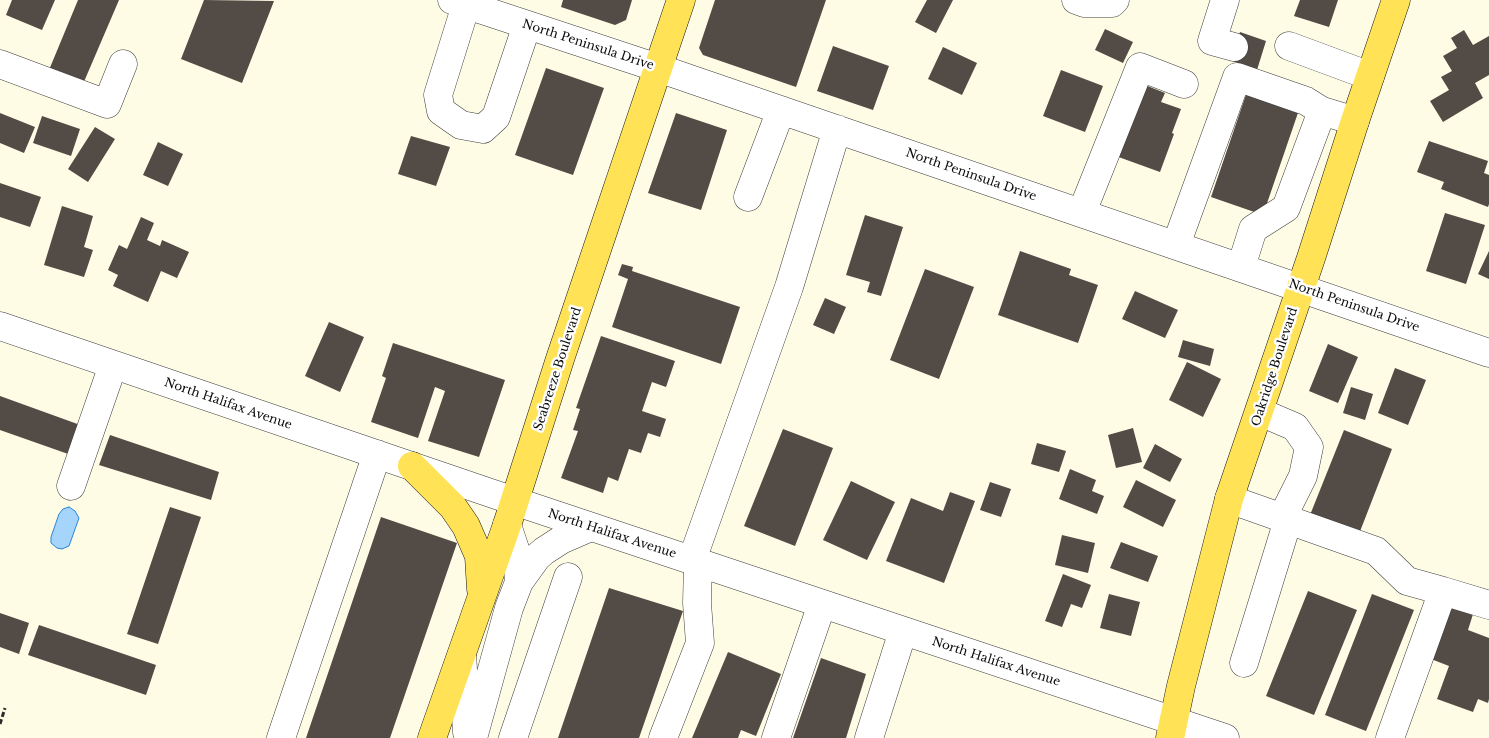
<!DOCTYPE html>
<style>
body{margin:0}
canvas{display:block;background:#fffce6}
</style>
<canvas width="1489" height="738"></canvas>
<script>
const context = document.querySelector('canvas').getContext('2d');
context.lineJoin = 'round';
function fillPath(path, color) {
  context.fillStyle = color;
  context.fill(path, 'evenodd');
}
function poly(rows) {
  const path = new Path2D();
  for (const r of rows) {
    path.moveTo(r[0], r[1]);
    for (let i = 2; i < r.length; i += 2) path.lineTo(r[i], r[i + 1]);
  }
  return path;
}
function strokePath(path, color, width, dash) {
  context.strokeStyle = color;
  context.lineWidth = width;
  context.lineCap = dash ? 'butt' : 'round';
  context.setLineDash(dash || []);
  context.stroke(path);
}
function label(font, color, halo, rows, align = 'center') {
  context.font = font + ' "Libre Baskerville",serif';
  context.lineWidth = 5;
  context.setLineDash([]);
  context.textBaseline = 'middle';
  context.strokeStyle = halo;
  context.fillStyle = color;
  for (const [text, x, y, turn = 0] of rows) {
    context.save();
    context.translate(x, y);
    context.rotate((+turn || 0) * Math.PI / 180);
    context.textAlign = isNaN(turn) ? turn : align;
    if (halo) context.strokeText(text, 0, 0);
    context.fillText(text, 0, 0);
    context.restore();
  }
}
const water = poly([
 [69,507,75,511,79,518,69,546,62,549,57,548,51,543,51,537,59,514,63,509,69,507]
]);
fillPath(water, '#a6d5fb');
strokePath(water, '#2785d8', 1);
fillPath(poly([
 [7,706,103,736,104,738,8,738]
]), '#fffce6');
fillPath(poly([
 [12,0,55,0,42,30,6,15],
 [78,0,119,0,83,84,49,70],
 [204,0,274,1,242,83,181,59],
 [563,0,632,0,626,20,615,25,561,7],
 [715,0,826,0,796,87,703,55,699,48],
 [927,0,953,0,936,33,915,22],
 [1300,0,1338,0,1329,27,1294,16],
 [1105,29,1133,42,1123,63,1095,50],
 [1464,30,1473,45,1489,36,1489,75,1475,83,1483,98,1443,122,1430,101,1449,90,1441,77,1452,71,1443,56,1457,48,1451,38],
 [1240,32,1266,41,1257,70,1230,60],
 [833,46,889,66,873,110,817,91],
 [943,47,977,63,962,95,928,79],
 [546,68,604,88,573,175,515,155],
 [1061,70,1103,86,1085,132,1043,116],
 [1140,83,1165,93,1161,102,1181,109,1172,133,1174,134,1160,172,1113,155],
 [1249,86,1301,104,1263,215,1211,197],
 [0,113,35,127,24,153,0,143],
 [676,113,727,130,701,210,648,193],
 [42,116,80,129,71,156,33,143],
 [95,127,115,139,88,182,68,169],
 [411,136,450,147,436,186,398,174],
 [1429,141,1488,161,1484,173,1489,175,1489,204,1488,207,1441,189,1444,182,1417,172],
 [158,142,183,154,168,186,143,175],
 [0,183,41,197,30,227,0,217],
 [62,206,93,216,84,247,93,250,84,277,44,265],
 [1445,213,1485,225,1466,284,1426,271],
 [865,215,903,227,881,296,867,292,870,282,846,275],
 [141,217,154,223,147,240,160,246,162,240,189,252,177,278,161,271,148,302,113,286,118,275,108,270,119,245,127,249],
 [1020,251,1071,269,1069,275,1098,285,1078,343,998,315],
 [1489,251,1489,279,1478,274],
 [622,264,633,267,632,271,740,307,721,364,612,327,628,279,618,275],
 [925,269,974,287,939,379,890,360],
 [1135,291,1178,310,1165,338,1122,319],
 [825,298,846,307,834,334,813,325],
 [329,322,364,337,340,392,305,376],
 [601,336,675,361,666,387,652,382,642,411,666,419,660,437,648,433,641,453,629,449,618,481,608,477,603,493,561,478,578,431,573,430,580,409,576,408],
 [1183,340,1214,349,1210,366,1178,357],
 [393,343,505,380,479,457,428,441,445,391,435,387,418,438,371,422,386,378,382,376],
 [1328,344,1358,357,1338,403,1309,391],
 [1187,362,1221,379,1203,417,1169,400],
 [1395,368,1426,380,1408,425,1378,413],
 [1351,387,1373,394,1365,420,1343,413],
 [0,396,83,426,71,455,0,430],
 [1133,428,1142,462,1116,468,1108,435],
 [783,429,833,448,795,546,744,526],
 [1344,430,1392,449,1359,534,1310,515],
 [110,435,219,472,211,500,99,465],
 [1037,443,1066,451,1059,472,1031,464],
 [1155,444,1182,459,1170,482,1143,468],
 [1070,469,1096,480,1092,491,1104,496,1097,514,1059,499],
 [1136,480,1176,500,1163,527,1123,507],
 [851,481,895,502,867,560,823,540],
 [990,482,1011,489,1001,517,980,510],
 [950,492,975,501,944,583,886,561,911,498,943,511],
 [170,507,201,517,158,644,127,634],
 [381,517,457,543,390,738,306,738],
 [1062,535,1095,543,1088,573,1055,565],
 [1121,542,1158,556,1148,582,1110,568],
 [1063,574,1091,585,1082,608,1071,604,1062,627,1045,621],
 [609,588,683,611,639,738,558,738],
 [1308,591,1357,610,1314,715,1266,696],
 [1109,594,1140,602,1131,636,1100,628],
 [1372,594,1414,610,1366,731,1325,715],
 [1451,603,1474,611,1468,630,1489,638,1489,699,1488,703,1478,699,1473,712,1437,699,1449,666,1431,659],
 [0,613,29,623,19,654,0,647],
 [39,625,156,665,146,695,28,655],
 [728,652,781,674,756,736,741,730,738,738,692,738],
 [821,658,866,674,846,738,793,738]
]), '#534b45');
const minor = poly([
 [452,0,658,68,1489,353],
 [1076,0,1084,3,1112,3,1115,0],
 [1225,0,1212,41,1234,47],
 [466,5,438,95,441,111,461,125,483,129,496,117,527,25],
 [1289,46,1370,76],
 [0,64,107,104,123,64],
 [748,197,781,110],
 [1082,212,1140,67,1184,84],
 [1176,245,1237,77,1306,101,1322,111,1355,121],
 [1241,267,1253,229,1286,208,1322,111],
 [0,326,514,501,1225,738],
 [1260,412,1295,427,1309,447,1303,476,1282,518],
 [71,486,113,365],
 [1229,499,1376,551,1407,581,1443,591],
 [507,525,517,555,519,582],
 [692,560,789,287,837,129],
 [462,654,467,732],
 [1244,663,1288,520],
 [281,738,377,454],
 [473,738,509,608,519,582,537,557,544,551,561,540,591,527],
 [513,738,568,577],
 [663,738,700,643,697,603,698,563],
 [776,738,822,604],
 [869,738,903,631],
 [1390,738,1443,591,1489,605]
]);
const major = poly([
 [412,466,453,507,466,526,479,556,481,589],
 [432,738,507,525,560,359,681,0],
 [1170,738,1181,686,1229,499,1311,258,1355,121,1396,0]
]);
strokePath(minor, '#3d3d3d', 29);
strokePath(major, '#1b1b1b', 29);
strokePath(poly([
 [0,724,5,708]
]), '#2c2c2c', 3, [5, 2.5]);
strokePath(minor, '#fff', 28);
strokePath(major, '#ffe256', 28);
label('12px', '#0a0a0a', '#fff', [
 ["North Peninsula Drive",588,45,18],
 ["North Peninsula Drive",971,175,19],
 ["North Peninsula Drive",1354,306,19],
 ["Oakridge Boulevard",1275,367,-72],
 ["Seabreeze Boulevard",558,369,-72],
 ["North Halifax Avenue",228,404,19],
 ["North Halifax Avenue",612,534,18],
 ["North Halifax Avenue",996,662,18]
]);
</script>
